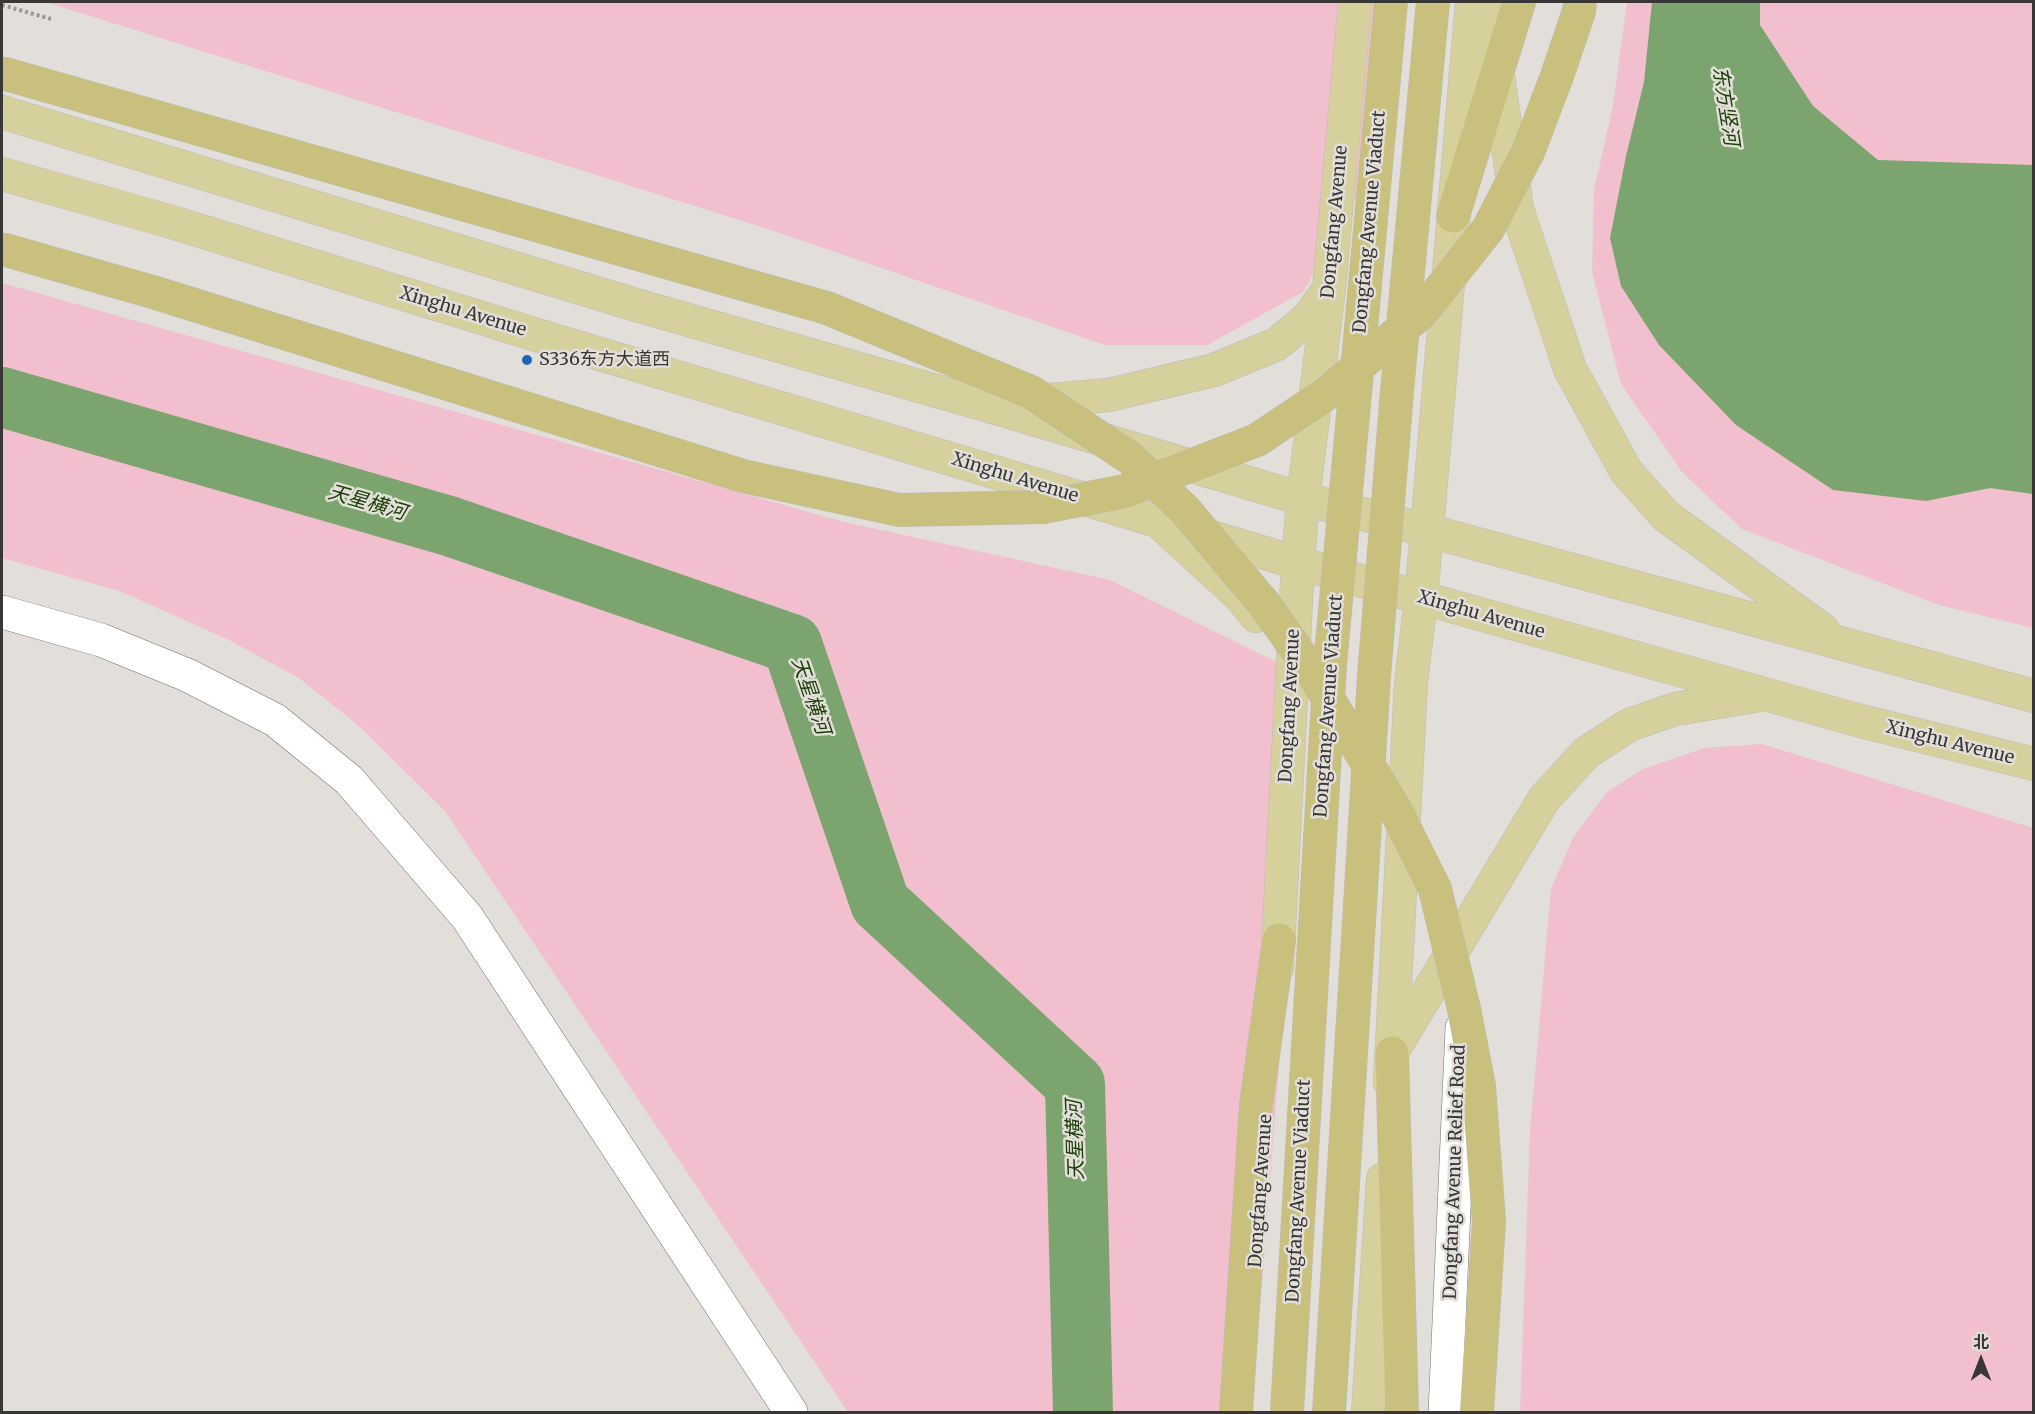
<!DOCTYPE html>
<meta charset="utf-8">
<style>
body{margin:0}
#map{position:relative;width:2035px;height:1414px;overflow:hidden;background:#e2ded9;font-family:Merriweather,"Noto Sans SC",serif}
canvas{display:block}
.frame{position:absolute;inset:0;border:3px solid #383735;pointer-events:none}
.north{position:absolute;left:1951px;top:1330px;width:60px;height:60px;-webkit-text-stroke:4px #e2ded9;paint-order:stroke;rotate:0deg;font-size:16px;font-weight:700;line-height:24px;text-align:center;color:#383735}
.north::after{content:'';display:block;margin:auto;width:21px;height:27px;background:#383735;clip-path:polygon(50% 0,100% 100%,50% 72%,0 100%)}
</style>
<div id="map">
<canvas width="2035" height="1414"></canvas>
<div class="frame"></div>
<div class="north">北</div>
</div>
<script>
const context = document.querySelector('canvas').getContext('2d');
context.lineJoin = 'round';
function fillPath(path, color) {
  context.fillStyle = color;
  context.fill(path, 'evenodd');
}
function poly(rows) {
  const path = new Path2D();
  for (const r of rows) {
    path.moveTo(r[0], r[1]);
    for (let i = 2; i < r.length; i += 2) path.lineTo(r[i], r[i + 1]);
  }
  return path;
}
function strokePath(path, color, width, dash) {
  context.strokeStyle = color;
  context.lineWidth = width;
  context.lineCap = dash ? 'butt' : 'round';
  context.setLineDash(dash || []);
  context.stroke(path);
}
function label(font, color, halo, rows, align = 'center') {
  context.font = font + ' Merriweather,"Noto Sans SC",serif';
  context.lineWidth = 5;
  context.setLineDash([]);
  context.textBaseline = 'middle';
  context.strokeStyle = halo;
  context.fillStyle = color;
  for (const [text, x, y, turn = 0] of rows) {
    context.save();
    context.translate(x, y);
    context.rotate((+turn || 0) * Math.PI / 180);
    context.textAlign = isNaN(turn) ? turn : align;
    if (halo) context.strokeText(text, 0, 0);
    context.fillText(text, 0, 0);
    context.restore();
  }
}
fillPath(poly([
 [46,2,1395,2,1385,147,1303,292,1207,345,1105,345,768,229],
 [1627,2,2033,2,2033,628,1939,605,1742,529,1682,472,1621,384,1592,272,1594,190,1613,106],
 [2,283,840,521,1110,580,1309,678,1252,1412,848,1412,445,811,358,725,299,678,229,640,120,591,2,558],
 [1762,744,2033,828,2033,1412,1520,1412,1530,1131,1551,889,1573,838,1607,792,1643,769,1704,748]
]), '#f1bfce');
fillPath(poly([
 [1652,2,1760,2,1760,25,1813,106,1878,160,2033,165,2033,494,1990,488,1926,501,1833,490,1736,425,1659,345,1621,286,1610,238,1626,156,1644,82]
]), '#7ca46e');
strokePath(poly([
 [2,397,449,526,792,644,880,903,1075,1084,1083,1412]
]), '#7ca46e', 60);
const tertiary = poly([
 [2,612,101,640,187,675,275,720,349,780,467,917,791,1412],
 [1445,1412,1462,1028]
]);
const primary = poly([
 [1494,2,1497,69,1517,209,1570,369,1626,471,1666,516,1824,631],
 [2,112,636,305,989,406,1303,499,1426,530,2034,696],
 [2,174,175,223,540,336,1298,563,1857,720,2034,764],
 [1025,402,1109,395,1214,370,1277,344,1309,317,1329,289],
 [1162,525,1240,596,1256,616],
 [1277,968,1298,563,1303,499,1329,289,1355,2],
 [1394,1049,1544,799,1586,753,1629,725,1675,709,1754,696],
 [1390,1082,1411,683,1421,599,1472,2],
 [1368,1412,1383,1179]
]);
const trunk = poly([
 [1453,216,1519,2],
 [1392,1053,1402,1412],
 [1236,1412,1256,1105,1279,940]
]);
strokePath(tertiary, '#74716d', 34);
strokePath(primary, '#bbbbba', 34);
strokePath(trunk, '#bbbbba', 34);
strokePath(poly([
 [2,5,51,19]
]), '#9a9793', 4, [3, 3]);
strokePath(tertiary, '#fff', 33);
strokePath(primary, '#d6d09d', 33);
strokePath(trunk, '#c8c07c', 33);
const trunkBridge = poly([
 [2,73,827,308,1031,392,1130,458,1185,510,1265,605,1311,670,1396,811,1435,889,1464,1009,1479,1086,1489,1221,1477,1412],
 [2,249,156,293,743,476,899,510,1043,507,1125,491,1257,440,1326,394,1422,312,1488,229,1528,152,1557,76,1579,11,1580,2],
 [1287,1412,1330,665,1391,2],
 [1329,1412,1374,676,1397,391,1433,2]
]);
strokePath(trunkBridge, '#bbbbba', 34, []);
strokePath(trunkBridge, '#c8c07c', 33);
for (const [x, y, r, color] of [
 [527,360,6,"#1f64b5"]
]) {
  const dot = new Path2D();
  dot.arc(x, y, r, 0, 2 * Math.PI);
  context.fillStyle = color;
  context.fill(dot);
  strokePath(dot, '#e2ded9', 2);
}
label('18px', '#383735', '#e2ded9', [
 ["Dongfang Avenue",1335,222,-85],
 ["Dongfang Avenue Viaduct",1370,222,-85],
 ["Xinghu Avenue",463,312,17],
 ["Xinghu Avenue",1015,478,17],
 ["Xinghu Avenue",1481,615,16],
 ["Dongfang Avenue",1290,706,-87],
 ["Dongfang Avenue Viaduct",1329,706,-86],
 ["Xinghu Avenue",1950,743,14],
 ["Dongfang Avenue Relief Road",1455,1172,-88],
 ["Dongfang Avenue",1261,1191,-86],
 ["Dongfang Avenue Viaduct",1299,1191,-87]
]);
label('18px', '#383735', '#e2ded9', [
 ["S336东方大道西",539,360]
], 'left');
label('italic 20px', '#173e04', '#e2ded9', [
 ["东方竖河",1725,106,81],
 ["天星横河",367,503,16],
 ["天星横河",810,696,71],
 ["天星横河",1076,1140,-92]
]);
</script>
